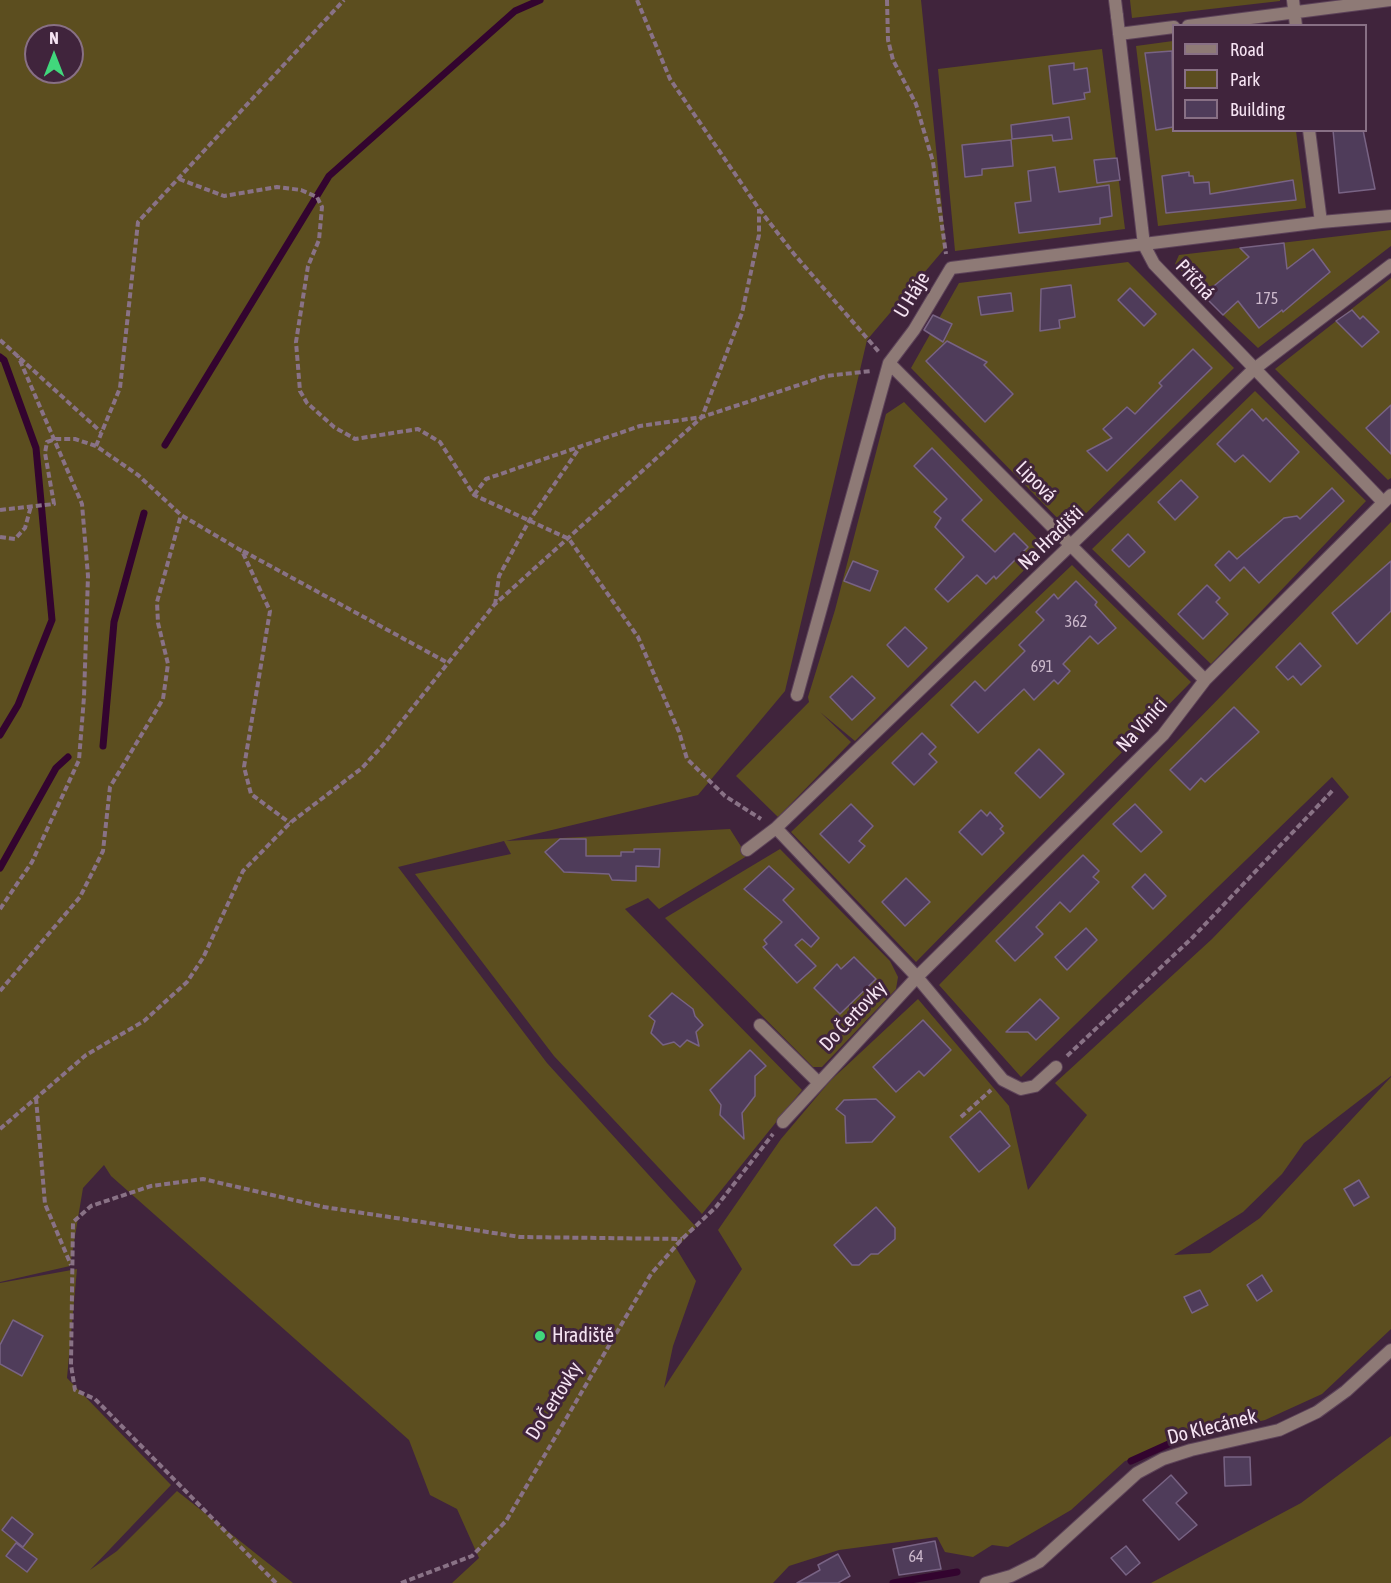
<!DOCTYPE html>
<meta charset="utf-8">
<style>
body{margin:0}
#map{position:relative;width:1391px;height:1583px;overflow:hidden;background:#40243c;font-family:"Asap Condensed",sans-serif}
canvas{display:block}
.legend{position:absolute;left:1172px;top:24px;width:195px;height:108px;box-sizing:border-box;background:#40243c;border:2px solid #887085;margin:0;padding:8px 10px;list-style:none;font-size:18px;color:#f5e3f2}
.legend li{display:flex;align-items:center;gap:12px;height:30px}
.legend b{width:30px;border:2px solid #887085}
.north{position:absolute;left:24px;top:24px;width:60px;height:60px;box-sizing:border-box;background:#40243c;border:2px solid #887085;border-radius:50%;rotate:0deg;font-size:16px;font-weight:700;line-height:24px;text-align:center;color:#f5e3f2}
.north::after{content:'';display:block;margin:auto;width:21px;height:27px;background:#41d77c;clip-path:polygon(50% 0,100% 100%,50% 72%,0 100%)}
</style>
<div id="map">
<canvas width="1391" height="1583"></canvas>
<ul class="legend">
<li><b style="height:8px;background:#8e7a76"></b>Road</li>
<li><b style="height:16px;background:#5c4e1f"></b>Park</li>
<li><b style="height:16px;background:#4f3c5a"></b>Building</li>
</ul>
<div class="north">N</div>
</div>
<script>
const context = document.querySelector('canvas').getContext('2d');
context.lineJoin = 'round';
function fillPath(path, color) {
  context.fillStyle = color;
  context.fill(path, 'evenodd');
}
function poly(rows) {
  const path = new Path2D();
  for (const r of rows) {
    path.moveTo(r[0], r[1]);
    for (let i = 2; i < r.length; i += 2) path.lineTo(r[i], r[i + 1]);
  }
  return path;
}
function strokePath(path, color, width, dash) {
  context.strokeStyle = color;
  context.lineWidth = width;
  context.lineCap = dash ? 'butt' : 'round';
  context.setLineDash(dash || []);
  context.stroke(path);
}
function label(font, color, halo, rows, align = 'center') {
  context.font = font + ' "Asap Condensed",sans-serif';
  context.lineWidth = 6;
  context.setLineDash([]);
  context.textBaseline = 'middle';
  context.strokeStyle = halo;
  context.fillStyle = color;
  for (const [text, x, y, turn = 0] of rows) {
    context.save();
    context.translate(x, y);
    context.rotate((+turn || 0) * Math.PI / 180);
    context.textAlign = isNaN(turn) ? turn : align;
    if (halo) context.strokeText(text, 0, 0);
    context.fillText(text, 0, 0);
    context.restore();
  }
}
fillPath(poly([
 [0,0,921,0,946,247,867,340,785,691,698,795,506,841,730,829,747,856,659,909,648,898,625,909,802,1090,702,1214,554,1056,415,874,511,854,504,841,398,867,547,1063,696,1227,676,1248,696,1281,673,1346,664,1388,742,1269,718,1230,781,1139,830,1081,918,999,1009,1106,1028,1190,1087,1115,1055,1083,1212,939,1349,797,1332,777,1021,1077,939,985,1391,522,1391,1076,1304,1143,1282,1174,1243,1212,1174,1255,1210,1253,1260,1218,1391,1077,1391,1329,1322,1394,1265,1420,1203,1435,1125,1461,1071,1510,1008,1547,992,1545,973,1557,945,1552,937,1537,839,1550,789,1566,773,1583,452,1583,479,1558,457,1509,430,1495,409,1440,111,1176,104,1165,83,1188,70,1266,0,1282],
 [36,36,72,36,72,72,36,72],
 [1130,0,1280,0,1280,1,1132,18],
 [1173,41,1174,130,1296,131,1306,208,1158,226,1136,46],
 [1102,49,1125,229,955,251,938,69],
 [1391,230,1391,246,1258,348,1223,315,1175,264,1179,255],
 [1128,262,1234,368,1069,530,911,368,959,283],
 [1391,278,1391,478,1388,480,1275,369],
 [1255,391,1366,501,1211,664,1092,549],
 [904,402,1046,548,855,741,820,712,851,742,778,817,736,776,809,702,808,697,835,610,886,414],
 [1072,565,1191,682,916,962,791,832],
 [780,849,890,961,898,977,896,989,822,1067,813,1067,665,918],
 [77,1269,67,1378,171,1485,90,1570,117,1551,177,1491,293,1583,0,1583,0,1283],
 [1391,1436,1391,1583,1151,1583,1301,1503]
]), '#5c4e1f');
strokePath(poly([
 [0,357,4,360,36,448,52,620,18,705,0,735],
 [165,445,329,176,515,11,540,0],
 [103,746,114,622,144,513],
 [0,868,56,768,68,757],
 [1131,1461,1173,1442],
 [893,1583,957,1572]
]), '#33042f', 7);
const building = poly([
 [1172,51,1173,127,1156,130,1145,53,1172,51],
 [1074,63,1074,70,1087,68,1090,92,1084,93,1085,99,1053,104,1049,66,1074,63],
 [1069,117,1072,139,1053,141,1052,135,1012,139,1011,125,1069,117],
 [1333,130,1363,130,1375,189,1339,193,1333,130],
 [1011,140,1013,166,982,169,982,175,965,177,962,145,1011,140],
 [1117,158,1120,180,1097,183,1094,160,1117,158],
 [1055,167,1059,192,1109,185,1112,216,1100,218,1100,224,1019,233,1015,203,1031,201,1028,171,1055,167],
 [1189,172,1189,176,1193,176,1194,183,1209,182,1210,194,1293,180,1296,200,1166,213,1162,176,1189,172],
 [1284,243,1287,269,1313,249,1330,272,1283,312,1282,310,1259,328,1238,301,1223,315,1203,295,1249,257,1240,248,1284,243],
 [1071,285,1075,317,1059,320,1060,328,1040,331,1041,289,1071,285],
 [1130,288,1156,314,1144,326,1118,300,1130,288],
 [1011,293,1013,311,981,315,978,297,1011,293],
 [1352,310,1360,319,1363,316,1379,332,1362,347,1336,321,1352,310],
 [933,315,952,324,943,342,924,330,933,315],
 [947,341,987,362,984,365,1013,394,985,422,926,361,947,341],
 [1193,349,1212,368,1107,471,1087,451,1112,438,1103,429,1127,407,1135,414,1162,386,1159,383,1193,349],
 [1391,405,1391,454,1366,428,1391,405],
 [1252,409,1263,421,1266,418,1299,452,1270,482,1243,455,1235,462,1217,444,1252,409],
 [932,448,982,500,962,520,995,552,1014,533,1028,547,996,579,994,576,986,584,977,575,948,602,935,589,964,557,935,527,941,518,934,512,947,499,914,466,932,448],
 [1181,480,1198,497,1175,520,1158,502,1181,480],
 [1332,488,1344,501,1259,583,1244,567,1230,581,1215,565,1229,551,1237,559,1284,518,1297,516,1300,519,1332,488],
 [1128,534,1145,552,1129,567,1112,550,1128,534],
 [853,561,878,571,870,591,844,581,853,561],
 [1391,561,1391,611,1357,644,1332,613,1391,561],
 [1076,581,1097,602,1095,605,1116,628,1098,644,1090,636,1063,664,1070,671,1058,684,1054,680,1034,700,1024,689,978,733,951,705,975,681,985,691,1025,651,1019,645,1044,620,1036,612,1054,594,1058,599,1076,581],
 [1207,585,1220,598,1216,602,1228,614,1203,639,1178,614,1207,585],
 [905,627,927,648,908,667,887,645,905,627],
 [1300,643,1321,666,1301,685,1293,676,1288,680,1276,667,1300,643],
 [852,676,875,698,852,720,830,697,852,676],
 [1234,707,1259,732,1205,782,1201,778,1190,790,1170,770,1234,707],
 [922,733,936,747,929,754,937,762,914,785,892,763,922,733],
 [1039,749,1064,774,1040,798,1015,773,1039,749],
 [851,804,873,826,859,841,865,846,849,863,820,834,851,804],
 [1135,804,1162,832,1141,852,1113,824,1135,804],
 [981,810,987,816,990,812,1003,826,1000,829,1004,833,982,855,959,832,981,810],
 [560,839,586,839,586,856,621,856,621,852,634,852,634,849,660,849,659,867,636,866,636,881,612,880,609,874,564,872,545,852,560,839],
 [1083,855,1099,871,1093,877,1099,882,1070,912,1060,902,1036,927,1043,934,1015,961,996,941,1083,855],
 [769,866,794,889,783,900,819,938,811,947,802,939,795,945,816,966,797,983,763,947,767,944,764,940,782,922,744,889,769,866],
 [1145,874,1166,896,1153,909,1132,887,1145,874],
 [906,878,930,902,905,926,882,902,906,878],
 [1086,928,1097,940,1067,970,1055,957,1086,928],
 [854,957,876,979,840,1014,814,988,837,964,841,969,854,957],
 [672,993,693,1009,695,1016,703,1025,696,1032,699,1046,687,1040,680,1047,674,1042,663,1045,651,1033,655,1021,649,1016,672,993],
 [1040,999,1059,1018,1036,1040,1028,1032,1006,1032,1040,999],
 [923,1020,951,1050,924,1076,919,1071,896,1092,873,1067,923,1020],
 [750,1050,766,1066,755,1076,755,1096,742,1113,744,1139,720,1115,721,1105,710,1090,750,1050],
 [876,1099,895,1117,872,1142,846,1143,845,1116,836,1109,844,1100,876,1099],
 [980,1111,1010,1146,979,1172,950,1137,980,1111],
 [1359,1180,1369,1197,1354,1206,1344,1189,1359,1180],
 [876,1207,895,1228,895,1239,878,1254,871,1254,859,1265,852,1265,834,1245,876,1207],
 [1262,1275,1272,1291,1257,1301,1247,1285,1262,1275],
 [1200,1290,1208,1305,1192,1313,1184,1297,1200,1290],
 [13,1320,43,1336,22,1376,0,1364,0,1345,13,1320],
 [1224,1457,1250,1457,1251,1485,1225,1486,1224,1457],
 [1171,1475,1187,1493,1176,1503,1197,1525,1179,1540,1143,1500,1171,1475],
 [12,1517,33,1534,23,1547,2,1530,12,1517],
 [935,1541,941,1569,899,1575,893,1549,935,1541],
 [16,1543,37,1559,27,1572,6,1556,16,1543],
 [1126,1546,1140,1563,1126,1575,1111,1558,1126,1546],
 [838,1554,850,1576,838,1583,797,1583,820,1570,818,1565,838,1554]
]);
fillPath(building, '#4f3c5a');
strokePath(building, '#786384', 1.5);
const service = poly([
 [1115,0,1117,16]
]);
const minor = poly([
 [1293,0,1296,26],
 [1117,16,1144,245,1154,264,1383,502],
 [1188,26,1390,0],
 [1119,34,1174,27],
 [1309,130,1321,222],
 [889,363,1205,680],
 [797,695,889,363,914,330,951,268,1321,222,1391,216],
 [776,828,917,977,1003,1080,1021,1089,1035,1086,1056,1067],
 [747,850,776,828,1253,370,1391,265],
 [760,1025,818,1082],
 [783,1122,917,977,1163,735,1205,680,1391,495],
 [986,1583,1011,1576,1039,1562,1137,1473,1163,1459,1191,1450,1279,1430,1317,1412,1346,1391,1391,1350]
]);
strokePath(service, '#5d4359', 14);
strokePath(minor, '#5d4359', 14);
strokePath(poly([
 [637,0,670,79,759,209,794,254,879,352],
 [887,0,888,40,893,60,916,104,933,162,946,254],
 [179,179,224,196,277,187,301,190,317,197,322,207,319,240,308,266,296,342,300,391,307,403,334,427,355,439,418,429,440,442,474,495,569,539,638,637,679,732,687,759,725,796,761,819],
 [0,340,101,432],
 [96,446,120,388,138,222,344,0],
 [474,495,486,479,640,426,702,417,826,376,871,371],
 [0,510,54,504,45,453,47,442,56,439,75,439,96,446,138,475,181,515,242,551,270,611,244,767,251,794,290,823],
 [0,537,15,539,25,528,31,506],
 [243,551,448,663],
 [495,605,499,576,529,521,580,447],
 [0,909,32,862,79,760,84,697,88,576,82,504,18,356],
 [0,991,80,897,103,851,110,787,163,699,168,664,158,623,157,602,181,515],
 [1067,1056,1192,938,1334,789],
 [36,1098,45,1204,71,1265],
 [961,1117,991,1090],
 [0,1129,86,1055,144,1021,187,982,203,958,243,871,290,823,362,768,383,745,494,605,702,417,742,313,759,235,759,209],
 [276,1583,95,1399,75,1390,71,1365,73,1222,91,1206,151,1186,203,1179,324,1207,520,1237,682,1239],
 [401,1583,472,1556,506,1521,651,1274,682,1239,716,1207,773,1134]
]), '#897286', 4, [6, 3]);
strokePath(service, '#8e7a76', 12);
strokePath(minor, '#8e7a76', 12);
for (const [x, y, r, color] of [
 [540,1336,6,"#41d77c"]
]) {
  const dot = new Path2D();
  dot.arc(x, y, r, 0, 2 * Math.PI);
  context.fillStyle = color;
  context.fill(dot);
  strokePath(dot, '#40243c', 2);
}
label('16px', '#ccb9cc', null, [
 ["175",1267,299],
 ["362",1076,622],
 ["691",1042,667],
 ["64",916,1557]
]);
label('20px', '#f5e3f2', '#40243c', [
 ["Příčná",1195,280,47],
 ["U Háje",912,295,-59],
 ["Lipová",1036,482,45],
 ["Na Hradišti",1051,538,-44],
 ["Na Vinici",1142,725,-48],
 ["Do Čertovky",853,1016,-47],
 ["Do Čertovky",554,1401,-58],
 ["Do Klecánek",1212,1427,-14]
]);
label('20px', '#f5e3f2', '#40243c', [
 ["Hradiště",552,1336]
], 'left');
</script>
